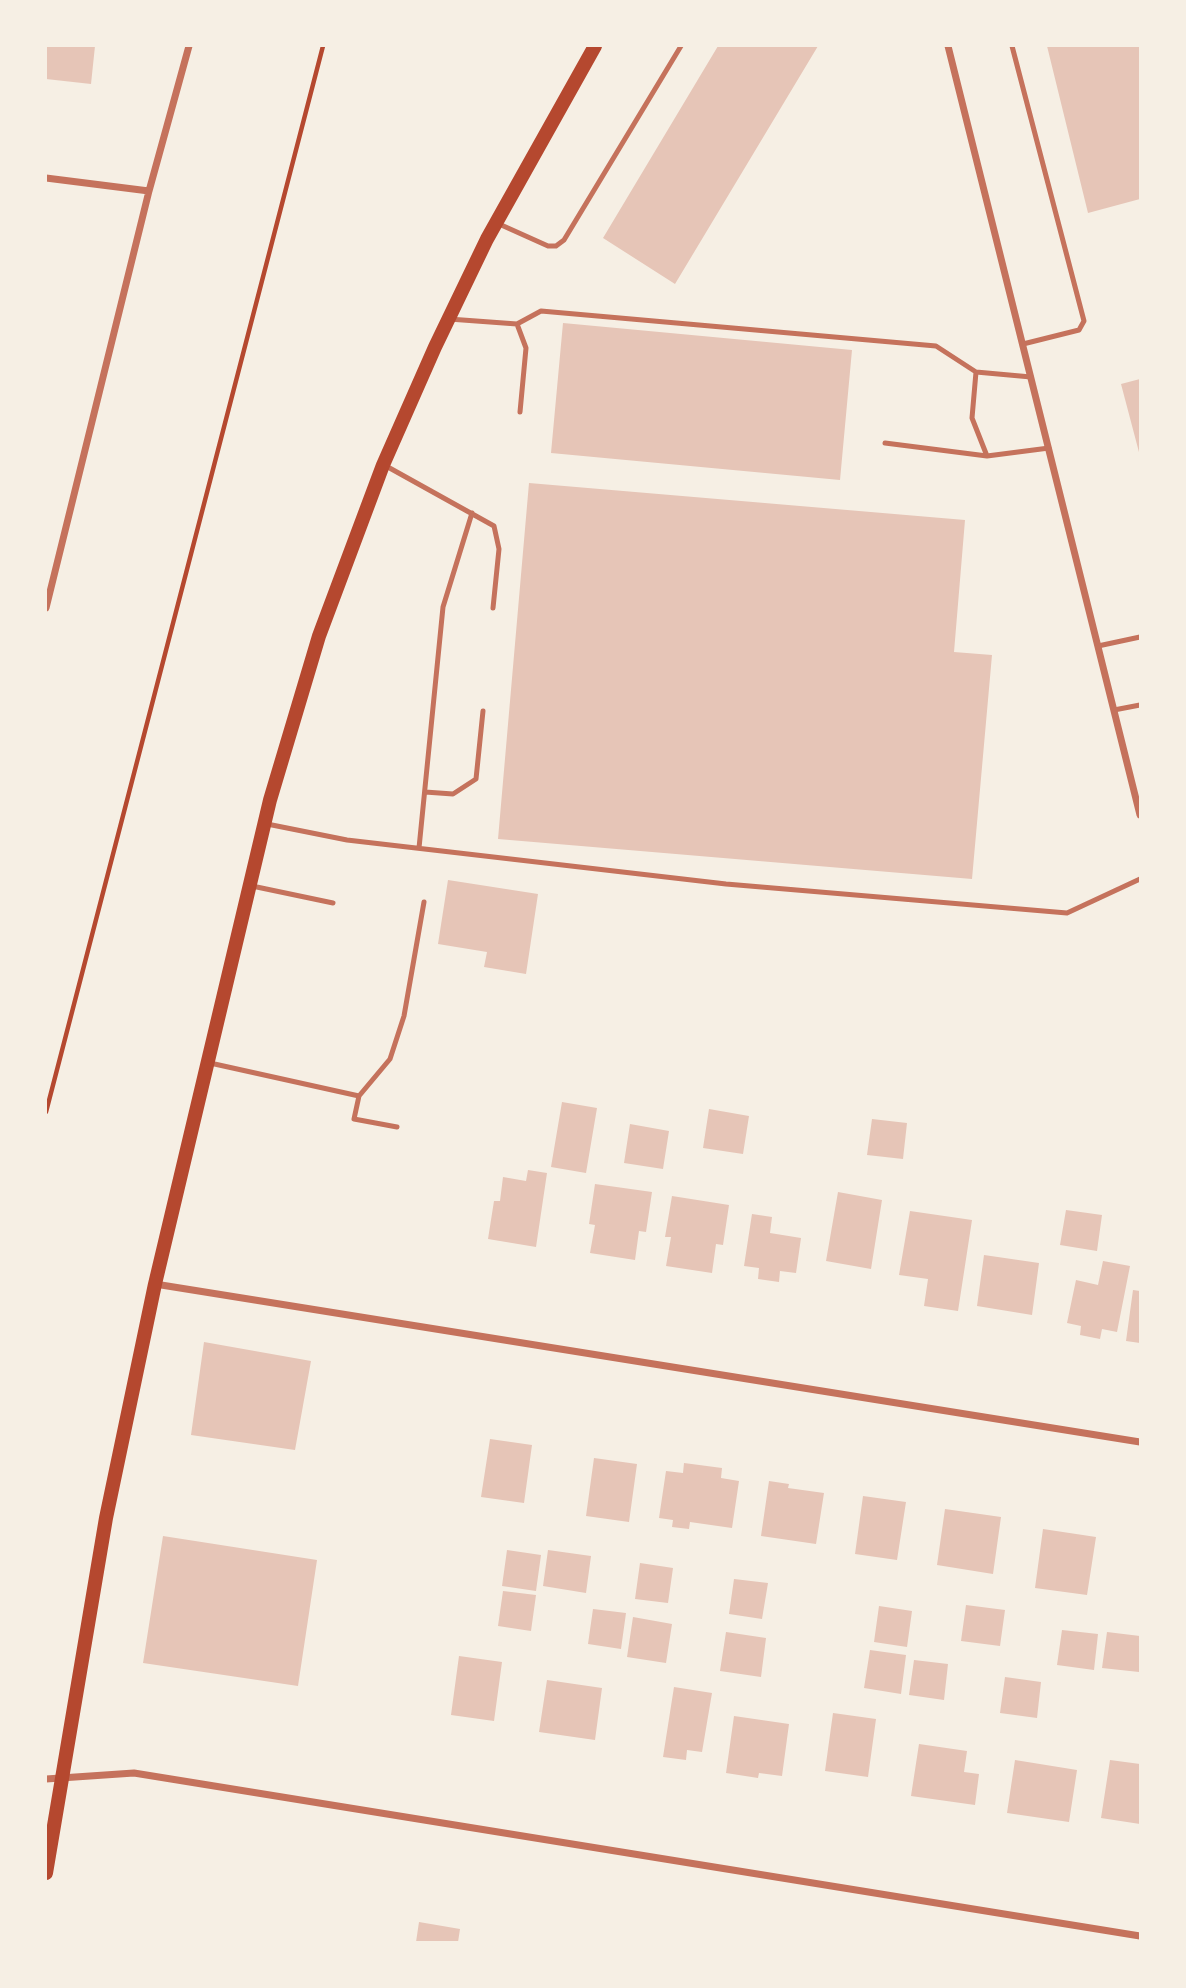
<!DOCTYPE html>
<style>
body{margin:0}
#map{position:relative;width:1186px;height:1988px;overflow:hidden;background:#f6efe4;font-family:Roboto,sans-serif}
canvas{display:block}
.frame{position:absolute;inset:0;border:47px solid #f6efe4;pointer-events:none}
</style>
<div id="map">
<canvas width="1186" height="1988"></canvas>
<div class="frame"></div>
</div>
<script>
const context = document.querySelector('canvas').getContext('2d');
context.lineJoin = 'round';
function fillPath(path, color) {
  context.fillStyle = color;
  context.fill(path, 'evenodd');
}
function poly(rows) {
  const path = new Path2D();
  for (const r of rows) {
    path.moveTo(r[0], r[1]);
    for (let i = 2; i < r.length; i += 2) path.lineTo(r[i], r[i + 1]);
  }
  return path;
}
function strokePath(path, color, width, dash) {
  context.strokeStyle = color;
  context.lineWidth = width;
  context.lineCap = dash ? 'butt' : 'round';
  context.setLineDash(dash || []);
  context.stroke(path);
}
fillPath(poly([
 [46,46,95,46,91,84,46,79],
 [718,46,818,46,675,284,603,238],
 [1047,46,1140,46,1140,199,1088,213],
 [563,323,852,350,840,480,551,453],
 [1140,379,1140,456,1121,384],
 [529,483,965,520,954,652,992,655,972,879,498,839],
 [448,880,538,894,526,974,484,967,487,952,438,944],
 [562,1102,597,1108,586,1173,551,1167],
 [709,1109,749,1116,743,1154,703,1148],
 [872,1119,907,1123,903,1159,867,1155],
 [630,1124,669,1131,663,1169,624,1163],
 [528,1170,547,1173,536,1247,488,1239,494,1201,500,1201,503,1177,526,1181],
 [595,1184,652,1192,646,1232,639,1231,635,1260,590,1253,595,1225,589,1224],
 [838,1192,882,1200,871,1269,826,1261],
 [672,1196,729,1205,723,1245,716,1244,712,1273,666,1266,671,1237,665,1237],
 [1066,1210,1102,1215,1097,1251,1060,1245],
 [910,1211,972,1220,958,1311,924,1306,928,1279,899,1275],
 [752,1214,772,1217,770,1233,801,1238,796,1273,780,1271,779,1282,758,1279,759,1268,744,1266],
 [984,1255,1039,1263,1032,1315,977,1306],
 [1103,1261,1130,1266,1117,1332,1102,1329,1100,1339,1080,1335,1081,1326,1067,1323,1076,1280,1098,1285],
 [1133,1290,1140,1291,1140,1343,1126,1341],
 [204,1342,311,1361,295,1450,191,1435],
 [490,1439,532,1445,524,1503,481,1497],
 [594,1458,637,1464,629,1522,586,1516],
 [684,1463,722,1468,721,1478,739,1481,732,1528,690,1522,689,1529,672,1527,673,1520,659,1518,666,1471,683,1473],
 [769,1481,789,1484,788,1488,824,1493,816,1544,761,1536],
 [863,1496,906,1502,897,1560,855,1554],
 [945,1509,1001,1517,993,1574,937,1565],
 [1043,1529,1096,1537,1087,1595,1035,1588],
 [163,1536,317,1560,298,1686,143,1663],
 [507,1550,541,1555,536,1591,502,1586],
 [548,1550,591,1556,586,1593,543,1586],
 [640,1563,673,1568,668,1603,635,1599],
 [734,1579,768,1583,762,1619,729,1614],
 [503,1591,536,1595,531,1631,498,1626],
 [966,1605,1005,1610,1000,1646,961,1641],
 [879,1606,912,1611,907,1647,874,1642],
 [593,1609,626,1613,621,1649,588,1644],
 [633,1617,672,1624,666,1663,627,1657],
 [1062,1630,1098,1634,1094,1670,1057,1665],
 [726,1632,766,1638,761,1677,720,1671],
 [1107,1632,1140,1636,1139,1672,1102,1668],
 [870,1650,906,1655,901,1694,864,1688],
 [459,1656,502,1662,494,1721,451,1715],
 [914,1660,948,1664,944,1700,909,1695],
 [1005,1677,1041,1682,1037,1718,1000,1713],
 [547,1680,602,1688,595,1740,539,1732],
 [674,1687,712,1693,702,1752,687,1750,686,1760,663,1757],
 [833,1713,876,1719,868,1777,825,1771],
 [734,1716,789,1724,782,1776,759,1773,758,1778,726,1773],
 [919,1744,967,1751,964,1772,979,1774,975,1805,911,1796],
 [1015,1760,1077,1770,1069,1822,1007,1813],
 [1110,1760,1140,1764,1140,1824,1101,1818],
 [419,1922,460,1929,458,1942,416,1942]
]), '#e6c5b7');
strokePath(poly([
 [46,1112,323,46]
]), '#b5482f', 4.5);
strokePath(poly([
 [1012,46,1084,321,1079,330,1023,344],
 [499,224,548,246,556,246,564,240,681,46],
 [449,319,517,324,541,311,936,346,976,372,1031,377],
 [517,324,526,348,520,412],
 [976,372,972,418,987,456],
 [885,443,987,456,1049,448],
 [386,466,494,526,499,549,493,608],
 [1098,646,1140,637],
 [1114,710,1140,705],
 [425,792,453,794,476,779,483,711],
 [267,824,347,840,726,884,1067,913,1140,879],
 [419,848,443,607,472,513],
 [252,886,333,903],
 [210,1063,359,1096,354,1119,397,1127],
 [359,1096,390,1059,404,1016,424,902]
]), '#c5725c', 5);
strokePath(poly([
 [948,46,1140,815],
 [46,178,149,191],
 [46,608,149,191,189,46],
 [155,1284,1140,1442],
 [46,1779,134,1773,1140,1936]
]), '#c5725c', 7);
strokePath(poly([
 [46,1873,106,1518,155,1284,270,800,319,636,383,465,435,347,487,239,595,46]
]), '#b5482f', 14);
</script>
